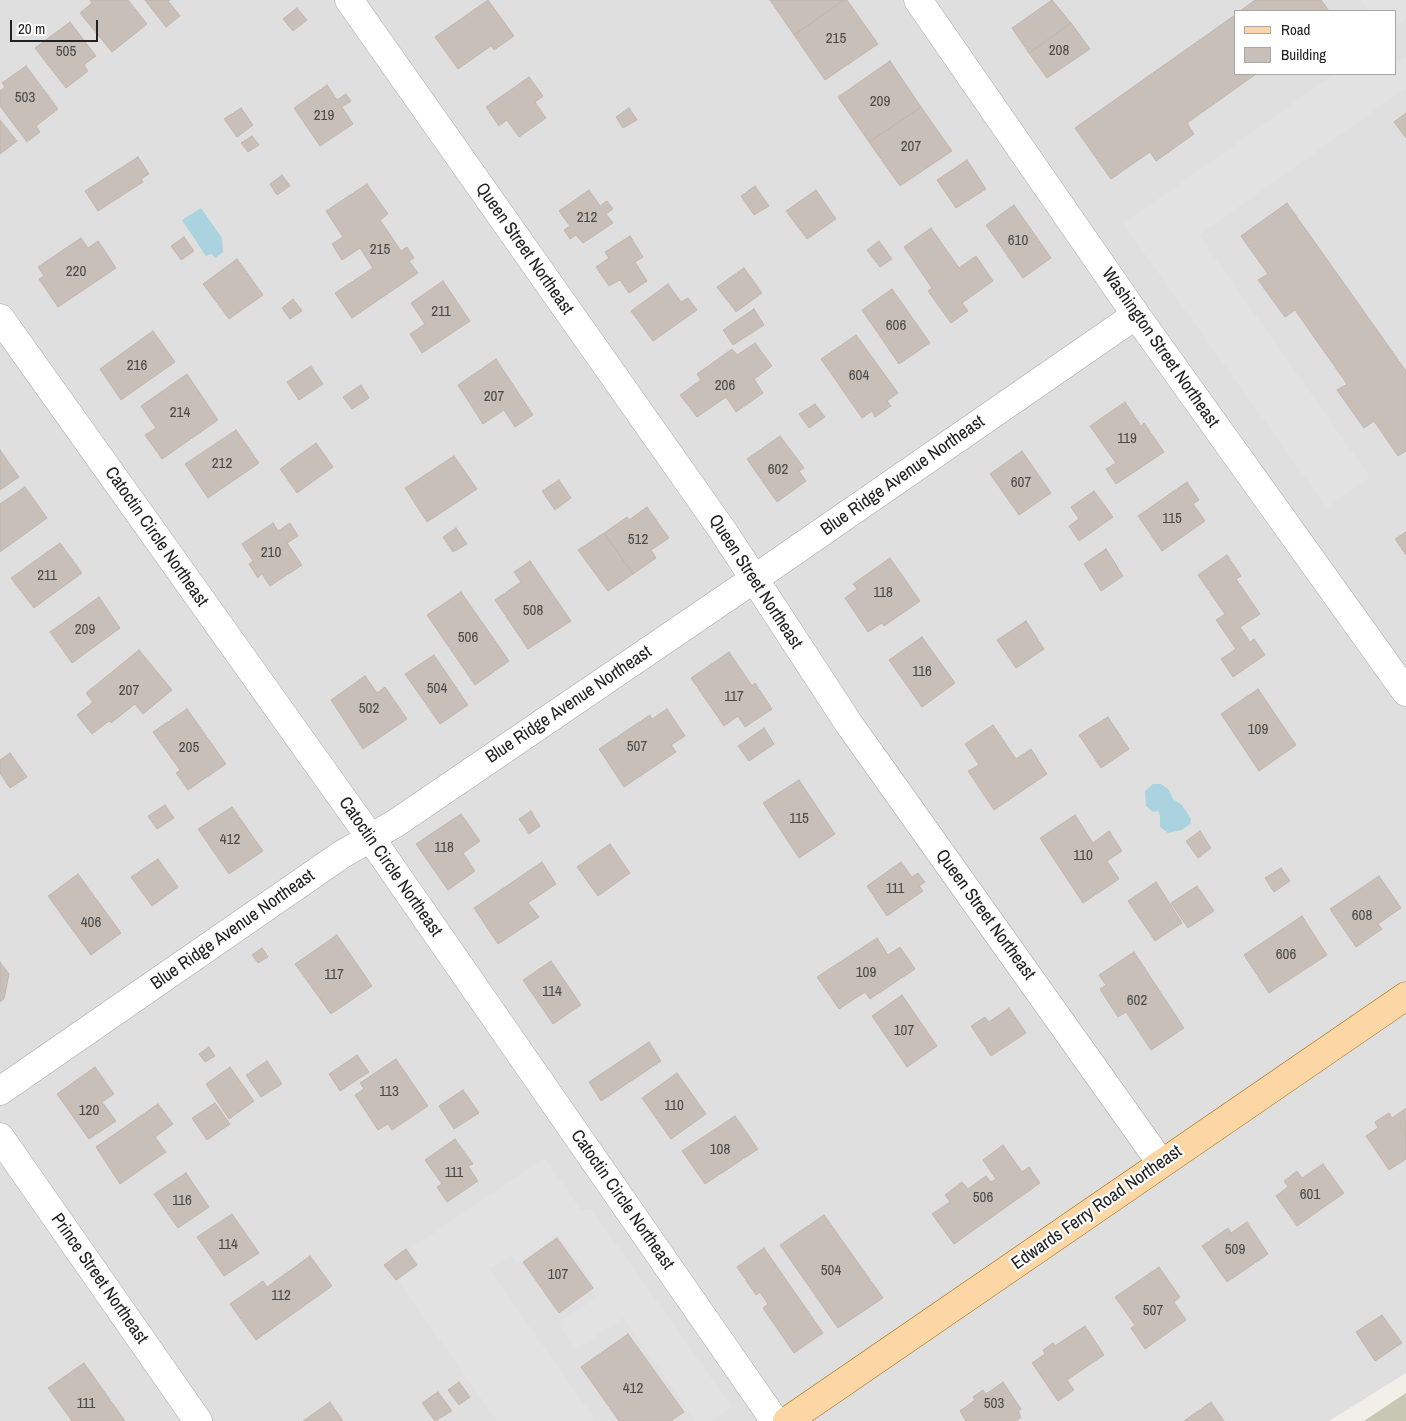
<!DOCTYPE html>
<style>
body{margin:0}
#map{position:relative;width:1406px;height:1421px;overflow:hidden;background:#f2efe9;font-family:"Archivo Narrow",sans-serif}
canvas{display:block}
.legend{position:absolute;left:1234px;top:10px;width:162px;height:65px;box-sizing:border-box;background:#fff;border:1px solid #a7a7a7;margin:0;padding:6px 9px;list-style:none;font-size:15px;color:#222}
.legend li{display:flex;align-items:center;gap:10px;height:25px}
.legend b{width:25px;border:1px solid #a7a7a7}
.scale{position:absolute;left:10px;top:20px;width:88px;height:22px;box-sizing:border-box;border:2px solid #222;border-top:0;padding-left:6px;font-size:15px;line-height:18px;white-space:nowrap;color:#222;-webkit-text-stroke:4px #fff;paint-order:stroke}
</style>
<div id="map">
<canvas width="1406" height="1421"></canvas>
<ul class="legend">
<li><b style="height:6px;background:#fcd6a4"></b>Road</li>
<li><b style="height:14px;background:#c7bfb8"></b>Building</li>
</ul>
<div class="scale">20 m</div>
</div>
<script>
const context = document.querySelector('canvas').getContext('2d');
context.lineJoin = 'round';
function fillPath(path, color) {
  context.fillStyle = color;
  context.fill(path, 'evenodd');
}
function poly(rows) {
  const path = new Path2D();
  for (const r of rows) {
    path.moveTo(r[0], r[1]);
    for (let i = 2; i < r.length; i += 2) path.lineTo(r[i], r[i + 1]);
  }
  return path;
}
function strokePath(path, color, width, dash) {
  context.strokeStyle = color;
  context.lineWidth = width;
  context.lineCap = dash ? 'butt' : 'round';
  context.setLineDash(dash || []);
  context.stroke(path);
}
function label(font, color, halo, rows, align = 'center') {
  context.font = font + ' "Archivo Narrow",sans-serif';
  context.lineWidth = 4.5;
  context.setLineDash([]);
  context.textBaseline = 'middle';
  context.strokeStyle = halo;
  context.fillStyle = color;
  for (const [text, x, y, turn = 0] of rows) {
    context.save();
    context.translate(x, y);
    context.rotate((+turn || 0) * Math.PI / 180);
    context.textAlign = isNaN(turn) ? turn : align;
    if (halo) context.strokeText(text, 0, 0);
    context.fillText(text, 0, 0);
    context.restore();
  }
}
fillPath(poly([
 [0,0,1406,0,1406,1373,1329,1421,0,1421],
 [1235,11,1395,11,1395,74,1235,74]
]), '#e0dfdf');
fillPath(poly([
 [1406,1393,1406,1421,1364,1421]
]), '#c7c7b4');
fillPath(poly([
 [1361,0,1406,0,1406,19,1395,25,1395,11,1369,11],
 [1406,56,1406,88,1199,235,1370,477,1327,508,1123,224,1334,74,1395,74,1395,64],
 [545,1158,581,1210,592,1210,732,1407,711,1421,696,1421,623,1318,577,1349,558,1323,601,1295,558,1235,517,1264,510,1255,489,1269,596,1421,497,1421,398,1281,420,1265,410,1249]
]), '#e2e2e2');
fillPath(poly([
 [201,208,222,238,223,252,215,258,212,254,206,256,182,220],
 [1153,784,1161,784,1169,790,1173,799,1182,805,1191,819,1190,824,1182,830,1168,833,1160,827,1160,815,1158,811,1153,812,1146,806,1145,791]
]), '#aad3df');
const building = poly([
 [90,0,128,0,147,24,112,52,80,13,92,3,90,0],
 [145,0,170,0,168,1,180,16,166,27,145,0],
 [488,0,514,36,494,50,491,46,458,69,435,37,488,0],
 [770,0,844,0,794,35,770,0],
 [844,0,847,0,878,44,825,80,794,35,844,0],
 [1052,0,1071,23,1029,53,1012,28,1052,0],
 [1255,0,1321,0,1329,11,1240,11,1255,0],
 [297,8,307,20,293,31,283,19,297,8],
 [1235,15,1235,74,1256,74,1187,123,1194,134,1156,161,1150,152,1111,179,1075,128,1235,15],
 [70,22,96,56,84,65,88,71,66,88,35,48,70,22],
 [1071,23,1090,49,1047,78,1029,53,1071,23],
 [890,61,921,107,869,142,838,97,890,61],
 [26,66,58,109,36,126,40,132,27,142,0,106,0,91,5,87,2,83,26,66],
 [529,77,543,96,535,102,546,118,519,137,507,120,499,126,486,107,529,77],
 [327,85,337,100,346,94,351,101,342,107,353,124,320,146,294,108,327,85],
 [921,107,952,151,900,186,869,142,921,107],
 [241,108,253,125,237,137,224,119,241,108],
 [629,108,637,120,623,128,616,117,629,108],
 [1406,113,1406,138,1394,122,1406,113],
 [0,120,17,141,0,154,0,120],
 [252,136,259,145,248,152,241,143,252,136],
 [138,157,149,174,141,179,143,182,98,211,85,191,138,157],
 [967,160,986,189,956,208,937,180,967,160],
 [282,175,290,186,277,195,270,184,282,175],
 [367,184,388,214,380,220,401,251,407,247,414,258,409,261,418,273,352,318,335,293,373,268,360,248,342,260,332,244,343,237,326,211,367,184],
 [755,186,769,206,754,215,741,196,755,186],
 [589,190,600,206,607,201,613,209,606,214,613,223,583,243,576,235,570,239,564,230,570,226,559,211,589,190],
 [816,190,836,219,807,239,786,211,816,190],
 [1287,203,1406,371,1406,451,1398,456,1374,421,1364,428,1337,390,1347,384,1295,310,1285,317,1258,280,1268,274,1241,236,1287,203],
 [1014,205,1051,258,1023,278,986,225,1014,205],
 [931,228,959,268,976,256,993,281,962,303,968,311,951,323,928,291,932,288,904,247,931,228],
 [630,236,643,257,635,262,647,281,629,293,620,280,609,286,596,267,609,258,605,252,630,236],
 [184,237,194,251,181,260,171,246,184,237],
 [81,238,88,248,98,241,116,268,58,307,39,279,44,276,38,267,81,238],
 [879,241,892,259,880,267,867,250,879,241],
 [237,259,263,295,229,319,203,284,237,259],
 [744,268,762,293,736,312,717,287,744,268],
 [443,281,470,321,422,353,410,334,425,324,411,303,443,281],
 [668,284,681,302,688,298,697,310,653,341,631,311,668,284],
 [892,289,930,343,899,364,862,310,892,289],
 [293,299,302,311,290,319,282,308,293,299],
 [754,309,764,325,733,345,723,330,754,309],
 [153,331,175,362,121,400,100,369,153,331],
 [856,335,898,393,887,401,891,406,875,417,872,411,862,418,821,359,856,335],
 [755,343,772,366,754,379,763,393,736,412,726,397,697,417,680,395,701,380,697,374,732,349,737,355,755,343],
 [496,359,533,415,515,427,504,410,483,424,458,385,496,359],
 [311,366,323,384,299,400,287,382,311,366],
 [187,374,218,420,162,459,145,435,156,428,141,406,187,374],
 [361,385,369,398,352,409,343,397,361,385],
 [1125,402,1141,426,1144,423,1164,452,1116,484,1106,469,1116,463,1090,426,1125,402],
 [815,404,825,417,809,428,799,414,815,404],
 [236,430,259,463,208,498,185,464,236,430],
 [780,436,804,468,799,471,806,481,777,502,747,459,780,436],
 [316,443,333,467,297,493,280,469,316,443],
 [0,450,19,477,0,490,0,450],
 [1022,451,1051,493,1019,515,990,474,1022,451],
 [454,456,477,489,427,522,405,488,454,456],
 [559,480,571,498,555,510,542,491,559,480],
 [1187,482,1199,500,1193,504,1205,521,1162,551,1138,516,1187,482],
 [25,487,47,518,0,552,0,504,25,487],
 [1094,491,1113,517,1079,541,1069,526,1079,519,1071,507,1094,491],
 [647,507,669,538,651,550,656,558,633,574,604,533,627,517,629,520,647,507],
 [273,523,278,531,290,523,298,536,287,543,302,565,270,586,262,574,258,578,249,564,253,561,242,544,273,523],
 [456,528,467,544,453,552,443,537,456,528],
 [1406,532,1406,555,1395,539,1406,532],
 [604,533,633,574,608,591,578,550,604,533],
 [60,543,82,573,34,608,11,578,60,543],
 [1106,549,1123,576,1101,591,1084,564,1106,549],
 [1227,555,1241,576,1236,579,1260,614,1240,627,1250,642,1254,639,1265,655,1233,677,1221,659,1236,649,1216,620,1225,614,1198,575,1227,555],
 [890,558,920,601,884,626,882,623,868,632,845,598,857,589,853,584,890,558],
 [530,561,571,621,528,649,495,600,521,582,514,572,530,561],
 [461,592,509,661,475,685,427,615,461,592],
 [99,597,120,628,72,663,50,632,99,597],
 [1026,621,1044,649,1016,668,997,640,1026,621],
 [922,637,955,683,922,707,889,660,922,637],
 [139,650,172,690,143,714,135,704,111,723,109,721,92,734,77,715,93,702,86,693,139,650],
 [729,652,752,686,755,683,772,709,745,727,738,716,724,726,691,678,729,652],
 [434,655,468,705,440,724,405,674,434,655],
 [365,676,377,693,385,687,407,719,363,749,331,700,365,676],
 [1258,689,1296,745,1259,771,1221,714,1258,689],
 [187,709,226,764,188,790,176,773,180,770,153,732,187,709],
 [667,709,685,736,671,745,676,752,624,787,599,749,650,715,652,719,667,709],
 [1108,717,1129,749,1101,768,1079,735,1108,717],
 [993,725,1016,759,1031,749,1047,774,994,810,968,771,979,765,965,744,993,725],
 [764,728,774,744,749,761,738,746,764,728],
 [10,753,27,777,10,788,0,773,0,760,10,753],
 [799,780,835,834,799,858,763,803,799,780],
 [165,805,174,818,157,829,148,816,165,805],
 [232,807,263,851,229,874,198,829,232,807],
 [531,811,540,826,529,834,519,819,531,811],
 [461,814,480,841,463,853,475,871,448,890,416,844,461,814],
 [1075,815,1093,843,1109,831,1122,851,1107,861,1119,879,1083,903,1040,838,1075,815],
 [1200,831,1211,848,1198,858,1186,841,1200,831],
 [610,844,630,873,598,896,577,867,610,844],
 [158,859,178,887,152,906,131,877,158,859],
 [542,862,556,884,528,903,539,917,498,944,474,908,542,862],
 [901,862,912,877,918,873,925,882,919,886,923,891,887,916,867,886,901,862],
 [1281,868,1290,881,1274,892,1265,878,1281,868],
 [78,874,121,933,91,955,48,896,78,874],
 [1379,876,1401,908,1378,924,1382,929,1356,947,1330,909,1379,876],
 [1156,882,1182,923,1155,941,1128,901,1156,882],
 [1197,886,1214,911,1188,928,1171,903,1197,886],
 [1302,916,1327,955,1269,993,1244,955,1302,916],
 [337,935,372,986,331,1014,295,964,337,935],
 [877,938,888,955,900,947,915,969,870,999,865,992,839,1009,817,977,877,938],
 [262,948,268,957,258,963,252,955,262,948],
 [1134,952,1184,1028,1151,1050,1126,1012,1118,1017,1100,989,1106,985,1099,975,1134,952],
 [551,961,581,1005,553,1024,523,980,551,961],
 [0,962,9,974,4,999,0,1002,0,962],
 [902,995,937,1046,907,1067,872,1016,902,995],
 [1009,1008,1026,1033,991,1056,971,1026,985,1017,989,1022,1009,1008],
 [649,1042,661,1061,601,1101,589,1082,649,1042],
 [209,1047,215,1056,205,1062,199,1054,209,1047],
 [357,1055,369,1072,340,1091,329,1074,357,1055],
 [396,1059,428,1106,392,1130,388,1124,378,1130,355,1095,364,1089,360,1083,396,1059],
 [267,1061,282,1084,261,1097,246,1075,267,1061],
 [95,1067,114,1094,102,1102,116,1121,89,1139,57,1094,95,1067],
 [230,1067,254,1101,229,1119,206,1084,230,1067],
 [677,1073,706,1114,671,1139,642,1098,677,1073],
 [463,1090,479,1113,454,1129,439,1106,463,1090],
 [215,1103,230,1124,207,1140,192,1118,215,1103],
 [158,1104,173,1124,155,1137,166,1152,120,1184,96,1147,158,1104],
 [1405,1109,1406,1159,1389,1170,1366,1136,1378,1128,1375,1122,1389,1113,1392,1118,1405,1109],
 [735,1116,758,1149,705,1184,682,1151,735,1116],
 [455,1139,473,1164,468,1166,478,1181,447,1202,437,1187,442,1184,425,1160,455,1139],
 [1003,1145,1022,1172,1029,1167,1040,1183,954,1244,932,1214,950,1202,945,1195,962,1182,968,1189,986,1176,991,1182,996,1179,983,1160,1003,1145],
 [1323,1164,1344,1193,1297,1226,1276,1196,1288,1187,1284,1181,1297,1171,1302,1178,1323,1164],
 [186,1173,209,1207,178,1228,154,1194,186,1173],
 [232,1214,259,1253,224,1276,197,1237,232,1214],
 [824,1215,883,1298,838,1328,780,1245,824,1215],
 [1247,1222,1268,1254,1227,1282,1202,1246,1228,1228,1231,1233,1247,1222],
 [557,1238,593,1288,559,1313,523,1262,557,1238],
 [764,1248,823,1333,794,1353,763,1308,768,1304,760,1292,756,1295,737,1267,764,1248],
 [406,1249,417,1265,396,1280,384,1265,406,1249],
 [310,1256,332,1286,256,1340,230,1304,263,1281,267,1287,310,1256],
 [1159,1267,1180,1297,1174,1302,1186,1320,1145,1349,1131,1328,1135,1325,1115,1297,1159,1267],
 [1382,1315,1402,1343,1375,1361,1356,1332,1382,1315],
 [1085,1326,1104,1355,1067,1380,1074,1390,1058,1401,1032,1363,1045,1354,1043,1350,1053,1343,1055,1346,1085,1326],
 [628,1334,684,1412,671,1421,619,1421,581,1367,628,1334],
 [84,1363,125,1421,72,1421,48,1388,84,1363],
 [459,1382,470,1397,459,1405,448,1390,459,1382],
 [1003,1382,1021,1409,1018,1411,1021,1417,1016,1421,966,1421,960,1411,975,1400,973,1397,983,1390,986,1394,1003,1382],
 [438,1392,452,1411,435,1421,422,1403,438,1392],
 [330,1402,343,1421,303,1421,330,1402],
 [1211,1402,1224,1421,1184,1421,1211,1402]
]);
fillPath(building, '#c7bfb8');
strokePath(building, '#c4b6ab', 1);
const minor = poly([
 [349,0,723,531,849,724,1161,1163],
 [918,0,1136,315,1406,692],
 [0,318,370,837,775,1421],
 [0,1091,341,855,396,823,754,579,1136,315],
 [0,1137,198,1421]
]);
const major = poly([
 [787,1421,1406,996]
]);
strokePath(minor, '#a9a9a9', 29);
strokePath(major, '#a06b00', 29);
strokePath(minor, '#fff', 28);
strokePath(major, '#fcd6a4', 28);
label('15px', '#4b4948', null, [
 ["215",836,39],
 ["208",1059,51],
 ["505",66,52],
 ["503",25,98],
 ["209",880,102],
 ["219",324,116],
 ["207",911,147],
 ["212",587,218],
 ["610",1018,241],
 ["215",380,250],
 ["220",76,272],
 ["211",441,312],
 ["606",896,326],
 ["216",137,366],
 ["604",859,376],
 ["206",725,386],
 ["207",494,397],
 ["214",180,413],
 ["119",1127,439],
 ["212",222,464],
 ["602",778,470],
 ["607",1021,483],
 ["115",1172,519],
 ["512",638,540],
 ["210",271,553],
 ["211",47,576],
 ["118",883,593],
 ["508",533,611],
 ["209",85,630],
 ["506",468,638],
 ["116",922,672],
 ["504",437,689],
 ["207",129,691],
 ["117",734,697],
 ["502",369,709],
 ["109",1258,730],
 ["507",637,747],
 ["205",189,748],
 ["115",799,819],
 ["412",230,840],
 ["118",444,848],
 ["110",1083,856],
 ["111",895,889],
 ["608",1362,916],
 ["406",91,923],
 ["606",1286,955],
 ["109",866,973],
 ["117",334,975],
 ["114",552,992],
 ["602",1137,1001],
 ["107",904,1031],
 ["113",389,1092],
 ["110",674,1106],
 ["120",89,1111],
 ["108",720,1150],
 ["111",454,1173],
 ["601",1310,1195],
 ["506",983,1198],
 ["116",182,1201],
 ["114",228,1245],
 ["509",1235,1250],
 ["504",831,1271],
 ["107",558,1275],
 ["112",281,1296],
 ["507",1153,1311],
 ["412",633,1389],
 ["111",86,1404],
 ["503",994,1404]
]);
label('18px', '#222', '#fff', [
 ["Queen Street Northeast",524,249,55],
 ["Washington Street Northeast",1160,348,55],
 ["Blue Ridge Avenue Northeast",903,476,-35],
 ["Catoctin Circle Northeast",156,537,55],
 ["Queen Street Northeast",755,582,57],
 ["Blue Ridge Avenue Northeast",569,705,-34],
 ["Catoctin Circle Northeast",390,867,55],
 ["Queen Street Northeast",985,915,54],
 ["Blue Ridge Avenue Northeast",233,930,-35],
 ["Catoctin Circle Northeast",622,1200,55],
 ["Edwards Ferry Road Northeast",1097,1208,-35],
 ["Prince Street Northeast",99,1279,55]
]);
</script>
